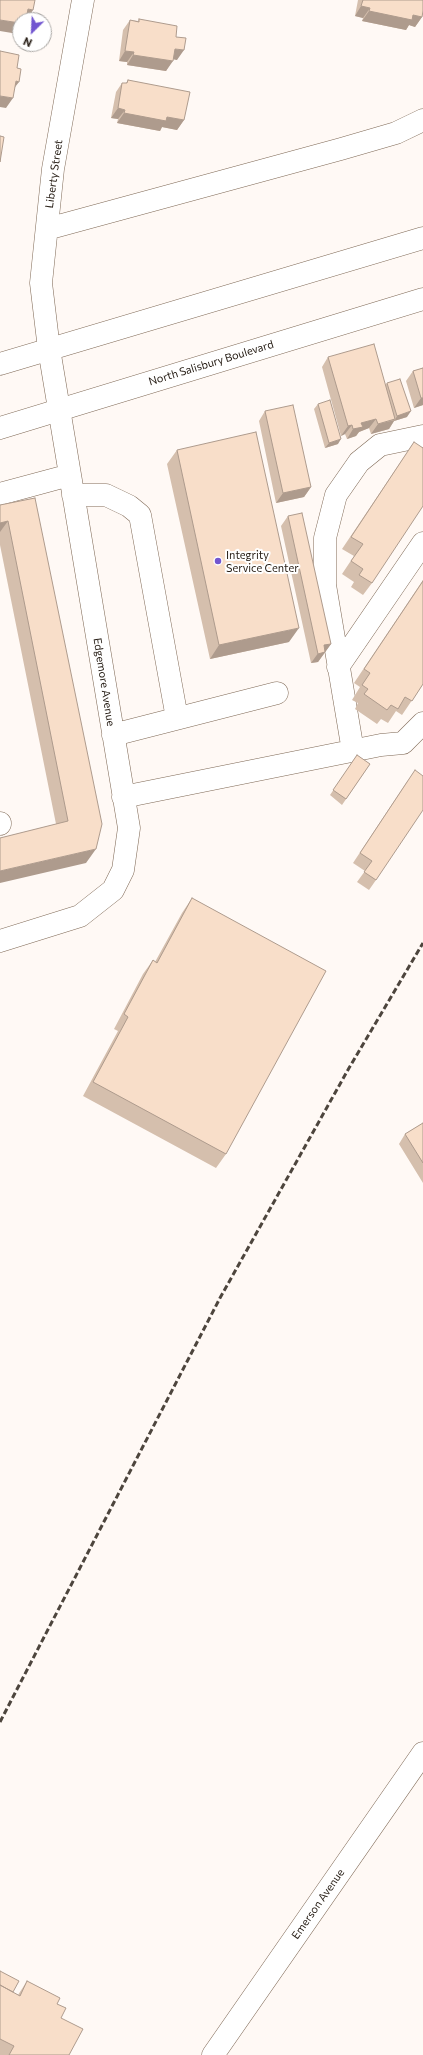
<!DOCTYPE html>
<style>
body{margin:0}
#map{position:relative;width:423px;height:2055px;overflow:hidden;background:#fff9f5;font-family:Commissioner,sans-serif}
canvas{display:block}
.north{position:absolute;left:12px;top:12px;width:40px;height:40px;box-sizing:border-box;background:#fff;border:1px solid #a9a6a3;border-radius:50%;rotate:204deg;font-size:11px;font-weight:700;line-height:16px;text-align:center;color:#292018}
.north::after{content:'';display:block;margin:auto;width:14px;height:18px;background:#7256d0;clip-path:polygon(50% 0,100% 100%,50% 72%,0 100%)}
</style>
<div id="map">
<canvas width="423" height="2055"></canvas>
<div class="north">N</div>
</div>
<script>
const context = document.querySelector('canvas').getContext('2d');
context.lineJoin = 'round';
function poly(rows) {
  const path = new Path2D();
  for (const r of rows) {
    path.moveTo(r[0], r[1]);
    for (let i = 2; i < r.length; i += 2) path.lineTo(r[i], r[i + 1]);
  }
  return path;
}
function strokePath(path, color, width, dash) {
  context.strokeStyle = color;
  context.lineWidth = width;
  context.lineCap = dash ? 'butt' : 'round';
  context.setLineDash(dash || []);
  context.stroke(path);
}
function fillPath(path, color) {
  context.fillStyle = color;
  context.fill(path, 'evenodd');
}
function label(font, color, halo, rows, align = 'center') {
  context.font = font + ' Commissioner,sans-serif';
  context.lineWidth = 4;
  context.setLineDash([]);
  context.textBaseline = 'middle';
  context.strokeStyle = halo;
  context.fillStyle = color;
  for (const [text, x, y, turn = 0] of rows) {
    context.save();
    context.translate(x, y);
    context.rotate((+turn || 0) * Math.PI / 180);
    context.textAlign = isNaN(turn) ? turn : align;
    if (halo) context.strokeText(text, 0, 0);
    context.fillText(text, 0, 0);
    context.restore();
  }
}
const minor = poly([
 [47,229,341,149,396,133,423,120],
 [0,494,70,475],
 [73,495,106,495,129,506,140,515,177,718],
 [338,667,423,543],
 [113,735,277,693],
 [353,751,325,585,325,538,336,495,359,462,380,445,423,436],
 [123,797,381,745,403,743,423,723],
 [0,823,0,824],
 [0,941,80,916,113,890,123,870,129,828,49,349,41,283,53,169,83,0],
 [213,2055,423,1753]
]);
const major = poly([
 [0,364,423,238],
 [0,428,423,299]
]);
strokePath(minor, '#7f6956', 23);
strokePath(major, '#7f6956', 23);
strokePath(minor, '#fff', 22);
strokePath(major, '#fff', 22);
strokePath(poly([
 [0,1722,220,1298,349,1068,423,943]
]), '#4d453d', 3, [6, 3]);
fillPath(poly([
 [358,0,423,0,422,17,415,27,409,25,406,30,362,21,363,18,355,16],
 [139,19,176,37,177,60,173,59,166,71,127,65,127,62,119,61,123,30,130,20,138,21],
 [128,80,184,120,177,130,162,127,160,131,117,123,118,119,111,118,116,92,122,83,126,83],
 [328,357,385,385,387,383,407,417,394,421,389,429,371,434,369,428,359,432,356,436,347,439,345,434,341,436,322,367],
 [423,368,423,405,414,408,406,381,413,371],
 [318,404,338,444,325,448,314,409],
 [265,411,311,487,304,497,276,503,259,421],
 [414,442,372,583,363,595,351,587,354,582,342,574,354,556,342,549],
 [177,450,289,642,210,659,167,464],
 [35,498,86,863,56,824,0,545,0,505],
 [288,516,331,644,318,662,311,663,281,526],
 [423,580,423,684,402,715,396,711,388,723,381,719,377,724,355,709,358,703,352,700,360,687,354,683],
 [357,755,370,764,342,805,330,795],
 [408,780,376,880,369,890,357,882,365,871,353,863],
 [192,898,226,1154,216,1168,83,1096,118,1031,114,1029,143,974,153,960,155,962,182,913],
 [423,1123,423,1183,399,1144,405,1134],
 [0,1971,13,1992,18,1995,27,1981,57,2004,61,2018,69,2055,0,2055]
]), '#d5bfad');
fillPath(poly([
 [361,6,370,8,363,18,355,16],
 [28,9,33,10,26,20,21,19],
 [369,11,413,15,422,17,415,27,409,25,406,30,362,21],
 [0,20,20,23,20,32,18,34,0,31],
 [175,49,184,50,177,60,168,58],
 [125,51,134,52,127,62,119,61],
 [133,55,173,61,166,71,127,65],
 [16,81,19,82,12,91],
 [0,96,13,98,6,108,0,107],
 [118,108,125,110,118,119,111,118],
 [124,113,167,117,184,120,177,130,162,127,160,131,117,123],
 [421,398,423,398,423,405,414,408],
 [411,411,407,417,394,421,389,429,371,434,378,424,395,420,397,416],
 [376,419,369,428,359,432,356,436,347,439,353,429,361,423],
 [352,425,345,434,341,436,348,426],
 [341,439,338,444,325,448,329,443],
 [311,487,304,497,276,503,283,493],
 [8,521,0,532,0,523],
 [299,628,289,642,210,659,219,645],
 [331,644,318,662,311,663,324,645],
 [96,849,86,863,0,883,0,871]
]), '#ae9b8d');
const building = poly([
 [0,0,35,0,33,10,28,9,26,20,20,20,20,23,0,20,0,0],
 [363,0,423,0,423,11,422,17,413,15,412,20,369,11,370,8,361,6,363,0],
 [139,19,177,26,176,37,186,38,184,50,175,49,173,61,133,55,134,52,125,51,130,20,139,22,139,19],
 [0,51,19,55,17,68,21,69,19,82,16,81,13,98,0,96,0,51],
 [128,80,190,92,184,120,167,117,166,121,124,113,125,110,118,108,122,83,127,83,128,80],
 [0,136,4,137,0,162,0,136],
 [374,344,395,419,378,424,376,419,361,423,363,427,353,429,352,425,348,426,328,357,374,344],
 [423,368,423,398,421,398,413,371,423,368],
 [400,379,411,411,397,416,387,383,400,379],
 [330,400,341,439,329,443,318,404,330,400],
 [293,405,311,487,283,493,265,411,293,405],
 [256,432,299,628,219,645,177,450,256,432],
 [414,442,423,448,423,506,372,583,359,575,363,569,351,561,363,544,351,537,414,442],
 [35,498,102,824,96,849,0,871,0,838,68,821,8,521,0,523,0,505,35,498],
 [302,513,331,644,324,645,325,652,318,654,288,516,302,513],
 [423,581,423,684,412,701,405,697,398,709,391,705,387,710,364,694,368,689,362,685,370,673,364,669,423,581],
 [357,755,370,764,346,799,333,790,357,755],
 [415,770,423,776,423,810,376,880,364,872,372,861,360,853,415,770],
 [192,898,326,971,226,1154,93,1082,128,1017,124,1014,153,960,157,963,192,898],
 [423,1123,423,1163,405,1134,423,1123],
 [0,1971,19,1981,13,1992,0,1985,0,1971],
 [27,1981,60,1998,57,2004,66,2008,61,2018,83,2029,69,2055,9,2055,14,2046,0,2039,0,1985,20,1996,27,1981]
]);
fillPath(building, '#f8dec9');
strokePath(building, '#ae9b8d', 1);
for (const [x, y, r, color] of [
 [218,561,4,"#7256d0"]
]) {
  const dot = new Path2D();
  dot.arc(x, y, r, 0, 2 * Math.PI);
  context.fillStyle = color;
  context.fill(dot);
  strokePath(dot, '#fff', 1.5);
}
label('11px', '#292018', '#fff', [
 ["Liberty Street",54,174,-82],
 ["North Salisbury Boulevard",211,363,-17],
 ["Edgemore Avenue",104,682,81],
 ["Emerson Avenue",318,1904,-55]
]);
label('11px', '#292018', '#fff', [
 ["Integrity",226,555],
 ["Service Center",226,568]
], 'left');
</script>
